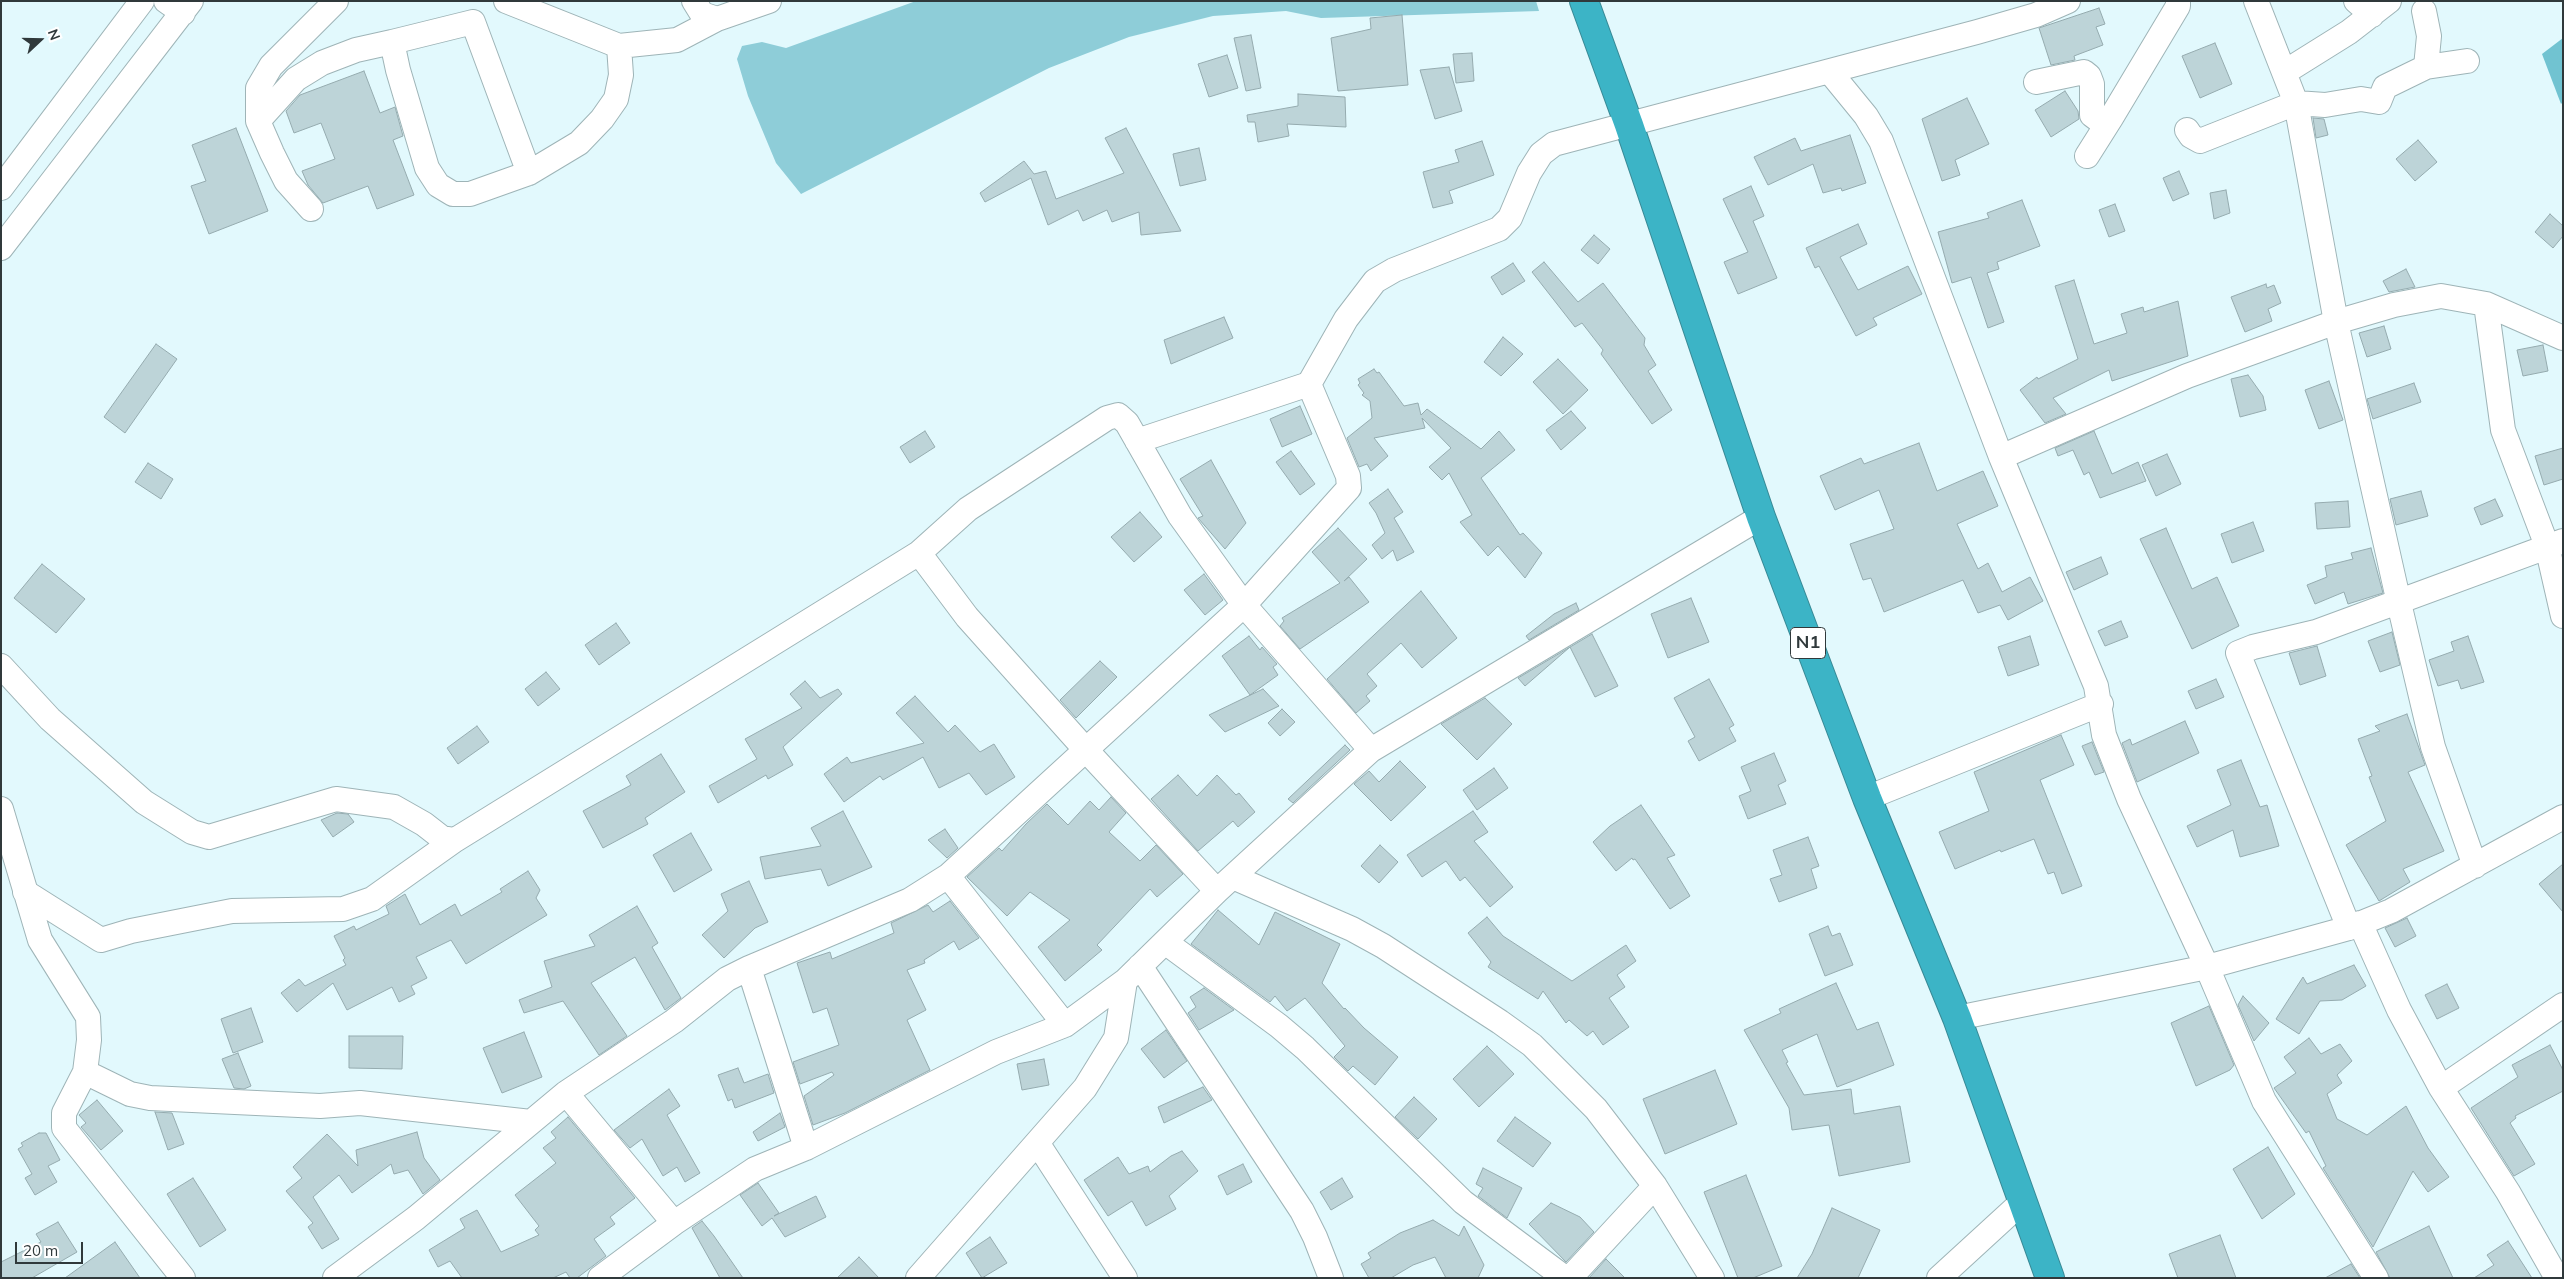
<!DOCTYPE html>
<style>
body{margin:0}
#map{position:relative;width:2564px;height:1279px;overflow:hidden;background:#e2f9fd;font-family:Mulish,sans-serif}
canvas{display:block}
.frame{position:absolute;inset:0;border:2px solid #30393b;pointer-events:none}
.north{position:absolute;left:15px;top:15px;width:50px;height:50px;-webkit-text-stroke:4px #fff;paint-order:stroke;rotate:69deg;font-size:14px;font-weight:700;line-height:20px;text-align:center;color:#30393b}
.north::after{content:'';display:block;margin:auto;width:18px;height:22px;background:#30393b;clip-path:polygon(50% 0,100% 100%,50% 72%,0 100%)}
.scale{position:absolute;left:15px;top:1242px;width:68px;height:22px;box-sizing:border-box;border:2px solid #30393b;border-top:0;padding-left:6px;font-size:15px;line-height:18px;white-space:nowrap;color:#30393b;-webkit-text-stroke:4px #fff;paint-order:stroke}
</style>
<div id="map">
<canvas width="2564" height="1279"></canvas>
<div class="frame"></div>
<div class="north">N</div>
<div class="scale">20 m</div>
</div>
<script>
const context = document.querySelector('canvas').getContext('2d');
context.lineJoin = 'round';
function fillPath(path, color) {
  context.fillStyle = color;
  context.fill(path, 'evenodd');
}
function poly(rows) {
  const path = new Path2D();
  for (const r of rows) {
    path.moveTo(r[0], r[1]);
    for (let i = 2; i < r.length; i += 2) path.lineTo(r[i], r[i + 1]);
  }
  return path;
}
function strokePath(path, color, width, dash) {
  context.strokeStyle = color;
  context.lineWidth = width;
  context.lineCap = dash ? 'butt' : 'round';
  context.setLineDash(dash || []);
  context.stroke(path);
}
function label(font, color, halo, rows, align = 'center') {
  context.font = font + ' Mulish,sans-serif';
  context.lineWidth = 5;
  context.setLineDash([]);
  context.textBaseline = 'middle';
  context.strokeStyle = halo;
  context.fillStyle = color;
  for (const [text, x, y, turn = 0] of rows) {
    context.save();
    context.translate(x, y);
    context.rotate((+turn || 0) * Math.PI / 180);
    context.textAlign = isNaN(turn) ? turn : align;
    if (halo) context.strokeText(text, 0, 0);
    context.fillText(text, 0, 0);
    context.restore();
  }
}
fillPath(poly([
 [916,1,1536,1,1539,11,1321,18,1286,11,1213,16,1129,37,1049,68,801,194,776,163,748,96,737,59,742,46,762,42,786,48]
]), '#8ecdd8');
fillPath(poly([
 [2563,38,2563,102,2561,104,2542,54]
]), '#71c3d1');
const building = poly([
 [2099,8,2105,24,2096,27,2103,45,2074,56,2075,60,2051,65,2039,28,2099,8],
 [1402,15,1408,85,1338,91,1331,38,1371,29,1370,18,1402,15],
 [1251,35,1261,88,1246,91,1234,38,1251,35],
 [2215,43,2232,84,2200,98,2182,56,2215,43],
 [1472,53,1474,81,1456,83,1453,54,1472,53],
 [1227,55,1238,88,1209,97,1198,64,1227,55],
 [1449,67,1462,111,1435,119,1420,70,1449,67],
 [364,71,380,113,395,107,403,136,393,140,414,195,377,209,368,186,323,203,308,185,302,171,335,159,321,123,294,133,286,111,300,95,364,71],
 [2065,91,2078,111,2079,119,2051,137,2035,110,2065,91],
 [1298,94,1345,97,1346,127,1287,124,1289,136,1258,142,1255,122,1248,122,1247,115,1298,106,1298,94],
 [1967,98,1989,144,1955,160,1960,175,1942,181,1922,119,1967,98],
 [2313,118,2324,119,2328,135,2316,138,2313,118],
 [236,128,268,211,209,234,191,186,206,181,192,145,236,128],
 [1126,128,1181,231,1141,235,1139,212,1112,222,1107,210,1083,221,1078,210,1048,225,1031,178,985,202,980,193,1024,161,1034,174,1046,171,1056,199,1124,173,1105,138,1126,128],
 [1850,135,1866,183,1842,191,1841,188,1823,193,1813,164,1768,185,1754,157,1795,138,1801,151,1850,135],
 [2418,140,2437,162,2415,181,2396,159,2418,140],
 [1482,141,1494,175,1449,191,1453,203,1433,208,1423,172,1459,162,1455,150,1482,141],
 [1199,148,1206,180,1180,186,1173,154,1199,148],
 [2179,171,2189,194,2173,201,2163,178,2179,171],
 [1751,186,1764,216,1753,221,1777,278,1738,294,1724,262,1748,252,1723,199,1751,186],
 [2226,190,2230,213,2214,219,2210,193,2226,190],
 [2022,200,2040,246,1997,262,1999,269,1987,273,2004,322,1988,328,1971,277,1952,283,1938,232,1989,218,1987,213,2022,200],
 [2115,204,2125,231,2109,237,2099,210,2115,204],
 [2550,214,2563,226,2563,236,2553,248,2535,232,2550,214],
 [1858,224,1867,244,1840,257,1858,290,1908,266,1922,294,1873,318,1877,325,1856,336,1819,266,1815,268,1806,248,1858,224],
 [1594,235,1610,249,1598,264,1581,250,1594,235],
 [1544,262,1578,302,1603,283,1645,338,1644,345,1656,365,1648,371,1672,410,1652,424,1601,354,1603,350,1582,323,1575,327,1532,272,1544,262],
 [1513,263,1525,281,1502,295,1491,277,1513,263],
 [2406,269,2415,287,2389,292,2383,281,2406,269],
 [2074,280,2094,344,2127,333,2121,314,2143,307,2144,312,2178,301,2188,356,2112,381,2109,370,2053,398,2066,414,2045,423,2020,390,2037,377,2038,379,2078,359,2055,286,2074,280],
 [2266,284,2267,288,2274,285,2281,303,2268,309,2272,321,2245,332,2231,297,2266,284],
 [1224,317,1233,338,1171,364,1164,340,1224,317],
 [2384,326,2391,349,2367,357,2359,333,2384,326],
 [1503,337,1523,354,1501,376,1484,362,1503,337],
 [156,344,177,359,125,433,104,417,156,344],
 [2543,345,2548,371,2523,376,2517,350,2543,345],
 [1558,359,1588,390,1563,414,1533,382,1558,359],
 [1374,369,1377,373,1379,372,1404,406,1418,403,1421,415,1427,409,1481,449,1499,431,1515,450,1481,478,1520,535,1523,533,1542,553,1525,578,1498,546,1488,556,1460,522,1472,515,1449,473,1442,480,1429,467,1451,448,1422,418,1425,428,1374,438,1388,456,1371,471,1367,464,1359,467,1347,438,1372,418,1370,401,1362,395,1364,393,1358,385,1360,383,1358,379,1374,369],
 [2248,375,2263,396,2266,410,2240,417,2231,379,2248,375],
 [2329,381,2343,420,2319,429,2305,390,2329,381],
 [2414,383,2421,402,2373,419,2367,399,2414,383],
 [1300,406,1312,434,1282,447,1270,419,1300,406],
 [1571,411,1586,428,1561,450,1546,430,1571,411],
 [925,431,935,447,910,463,900,447,925,431],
 [2094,431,2112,474,2138,462,2146,481,2100,498,2089,472,2084,475,2073,450,2058,456,2055,448,2094,431],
 [1919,443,1937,491,1983,471,1998,506,1957,524,1978,569,1988,563,2002,592,2030,577,2043,601,2008,620,2000,605,1978,613,1963,580,1884,612,1871,578,1863,580,1850,544,1894,529,1879,490,1835,510,1820,476,1861,458,1864,464,1919,443],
 [2563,448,2563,479,2544,485,2535,456,2563,448],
 [1291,451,1315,484,1300,495,1276,462,1291,451],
 [2167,454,2181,484,2156,496,2142,465,2167,454],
 [1211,460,1246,523,1225,549,1198,518,1203,516,1180,479,1211,460],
 [148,463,173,479,161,499,135,482,148,463],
 [1388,489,1403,512,1394,518,1414,552,1397,561,1393,550,1382,559,1372,545,1385,533,1376,513,1369,503,1388,489],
 [2421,491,2428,516,2396,525,2390,499,2421,491],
 [2495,499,2503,516,2481,525,2474,508,2495,499],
 [2348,501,2350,527,2317,529,2315,503,2348,501],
 [1140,512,1162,537,1134,562,1111,537,1140,512],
 [2253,522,2264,551,2232,563,2221,534,2253,522],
 [1338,528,1367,559,1344,581,1349,577,1369,602,1300,649,1280,626,1284,621,1282,618,1340,583,1312,552,1338,528],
 [2166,528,2192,589,2217,577,2239,626,2192,649,2140,539,2166,528],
 [2371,548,2383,593,2348,604,2344,592,2315,604,2307,585,2327,577,2325,566,2353,559,2351,553,2371,548],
 [2101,557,2108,574,2074,590,2066,572,2101,557],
 [42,564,85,599,56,633,14,598,42,564],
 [1204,574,1223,600,1205,615,1184,590,1204,574],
 [1421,591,1457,638,1422,668,1401,643,1367,674,1377,686,1366,696,1370,701,1356,713,1327,679,1421,591],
 [1691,598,1709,642,1668,658,1651,614,1691,598],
 [1576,603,1579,610,1529,640,1526,636,1554,614,1576,603],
 [2121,621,2128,637,2105,646,2098,631,2121,621],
 [616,623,630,643,599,665,585,645,616,623],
 [2392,632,2400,665,2380,672,2368,641,2392,632],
 [1592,634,1618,686,1595,697,1570,647,1525,686,1518,678,1592,634],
 [1249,636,1260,650,1262,647,1277,664,1273,667,1278,675,1250,695,1222,656,1249,636],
 [2030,636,2039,665,2008,676,1998,647,2030,636],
 [2468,636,2484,682,2461,689,2458,680,2438,686,2429,660,2454,651,2451,642,2468,636],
 [2317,646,2326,676,2300,685,2289,653,2317,646],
 [1100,661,1117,677,1076,718,1060,700,1100,661],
 [546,672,560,689,538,706,525,689,546,672],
 [1709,679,1734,725,1729,728,1736,741,1699,761,1688,741,1695,737,1674,698,1709,679],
 [2216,679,2224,697,2196,709,2188,691,2216,679],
 [805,681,820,698,838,689,842,694,783,747,793,765,768,779,766,775,718,803,709,786,757,759,745,739,802,708,790,694,805,681],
 [1263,689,1279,706,1225,732,1209,715,1263,689],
 [915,696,948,732,955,725,980,752,994,744,1015,777,986,795,969,773,939,788,923,757,883,780,880,776,844,802,824,774,847,757,851,763,924,743,896,713,915,696],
 [1485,698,1512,724,1477,760,1441,724,1485,698],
 [1282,709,1295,722,1280,736,1268,723,1282,709],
 [2407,714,2425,765,2408,772,2444,851,2403,869,2410,882,2379,901,2346,845,2386,821,2369,777,2372,776,2358,739,2380,731,2375,726,2407,714],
 [2185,721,2199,753,2137,782,2122,743,2130,739,2132,745,2185,721],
 [477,726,489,742,458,764,447,748,477,726],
 [2061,735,2074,765,2040,780,2082,886,2062,894,2054,872,2048,874,2034,839,2001,852,2000,850,1955,869,1939,832,1989,811,1974,772,2061,735],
 [2092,742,2104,772,2095,775,2082,746,2092,742],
 [1345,745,1350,750,1293,803,1288,799,1345,745],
 [1774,753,1786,781,1778,785,1786,804,1748,819,1739,796,1751,791,1741,767,1774,753],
 [661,754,685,792,645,818,648,824,603,848,583,811,631,785,626,776,661,754],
 [2241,760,2260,807,2267,805,2279,846,2240,857,2233,830,2197,847,2187,826,2231,805,2217,770,2241,760],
 [1400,761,1426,787,1391,821,1354,784,1369,771,1379,782,1400,761],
 [1494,768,1508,788,1477,810,1463,790,1494,768],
 [1178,775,1197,796,1217,775,1236,795,1239,793,1255,812,1238,827,1233,821,1198,851,1151,799,1178,775],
 [1111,797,1126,813,1109,832,1140,861,1156,845,1183,874,1157,897,1150,889,1097,945,1102,950,1065,981,1038,947,1070,920,1030,892,1007,916,967,877,999,848,1002,851,1026,824,1047,804,1068,825,1090,801,1099,810,1111,797],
 [1641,805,1675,855,1667,858,1690,896,1670,909,1635,859,1633,860,1632,858,1616,871,1593,842,1610,826,1641,805],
 [843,811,872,867,828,886,821,869,765,879,760,857,821,846,811,828,843,811],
 [1473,811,1488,832,1474,841,1513,887,1490,907,1465,877,1460,881,1446,861,1422,877,1407,855,1473,811],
 [337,813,348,814,354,822,333,837,321,820,337,813],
 [945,829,958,848,947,858,928,840,945,829],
 [691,833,712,870,674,892,653,855,691,833],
 [1808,837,1819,866,1811,869,1817,888,1779,902,1770,879,1782,875,1773,850,1808,837],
 [1380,845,1398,862,1379,883,1361,866,1380,845],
 [2563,864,2563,912,2539,884,2563,864],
 [528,871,540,890,536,898,547,915,466,964,451,940,416,957,427,978,411,986,415,994,399,1002,392,987,347,1010,333,983,297,1012,281,993,299,979,305,986,346,965,343,960,345,958,334,936,354,926,356,930,389,914,386,906,405,894,420,925,455,904,461,916,502,892,500,889,528,871],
 [749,881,768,922,755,928,724,958,702,935,728,911,721,894,749,881],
 [950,901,979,938,959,950,954,941,924,960,925,963,907,970,926,1010,907,1020,930,1070,845,1113,813,1125,804,1096,834,1075,832,1072,800,1084,793,1062,839,1045,827,1008,813,1013,797,963,830,952,832,959,894,933,891,923,928,905,933,912,950,901],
 [637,906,658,943,652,947,681,998,665,1010,635,957,591,983,627,1036,599,1055,563,1001,524,1013,519,1000,552,987,544,961,595,946,589,935,637,906],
 [1218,910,1259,945,1275,912,1340,944,1322,983,1344,1009,1345,1008,1364,1028,1398,1057,1375,1085,1353,1066,1348,1071,1334,1057,1345,1046,1305,998,1287,1011,1275,996,1270,1002,1191,944,1218,910],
 [1487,917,1503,936,1572,981,1626,945,1636,961,1617,975,1625,987,1609,998,1629,1027,1603,1045,1593,1031,1587,1036,1569,1020,1566,1023,1543,991,1538,999,1488,967,1491,962,1468,933,1487,917],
 [2407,918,2416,936,2395,947,2385,928,2407,918],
 [1828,926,1832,936,1840,933,1853,965,1825,976,1809,934,1828,926],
 [2354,965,2366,986,2342,1000,2320,1001,2299,1034,2276,1019,2303,977,2307,984,2354,965],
 [1836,983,1857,1030,1878,1022,1894,1065,1837,1087,1817,1034,1782,1050,1788,1062,1786,1063,1804,1095,1851,1089,1854,1114,1900,1106,1910,1162,1839,1176,1829,1125,1792,1130,1789,1108,1744,1030,1781,1013,1779,1009,1836,983],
 [2447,984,2459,1008,2437,1019,2425,995,2447,984],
 [1204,988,1234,1010,1199,1030,1188,1013,1196,1007,1190,997,1204,988],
 [2243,996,2269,1023,2254,1041,2238,1005,2243,996],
 [2209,1006,2234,1065,2230,1070,2196,1086,2171,1023,2209,1006],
 [251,1008,263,1042,233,1053,221,1019,251,1008],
 [1166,1030,1187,1061,1164,1078,1141,1049,1166,1030],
 [524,1032,542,1077,502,1093,483,1048,524,1032],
 [349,1036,403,1036,402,1069,349,1068,349,1036],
 [2309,1038,2321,1054,2340,1044,2352,1061,2337,1075,2342,1083,2327,1094,2337,1119,2367,1135,2406,1106,2428,1148,2449,1177,2428,1192,2413,1171,2373,1247,2323,1168,2326,1166,2309,1131,2306,1133,2274,1088,2296,1073,2284,1057,2309,1038],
 [2550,1045,2563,1070,2563,1091,2515,1116,2516,1118,2510,1123,2535,1164,2514,1176,2471,1108,2518,1077,2512,1065,2550,1045],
 [1487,1046,1514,1074,1479,1107,1453,1079,1487,1046],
 [238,1053,251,1086,244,1089,234,1088,222,1059,238,1053],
 [1044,1059,1049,1085,1022,1090,1017,1064,1044,1059],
 [738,1068,744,1083,768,1074,774,1093,735,1108,732,1099,728,1101,718,1075,738,1068],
 [1715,1070,1737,1124,1665,1154,1643,1099,1715,1070],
 [1203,1087,1212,1100,1164,1123,1158,1107,1203,1087],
 [669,1089,680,1106,667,1115,700,1173,685,1182,677,1167,663,1176,642,1139,630,1148,614,1130,669,1089],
 [1414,1097,1437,1119,1418,1139,1395,1117,1414,1097],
 [97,1100,123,1131,101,1150,81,1127,86,1123,79,1115,97,1100],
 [155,1112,172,1113,184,1144,168,1150,155,1112],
 [780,1113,785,1127,758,1141,753,1132,780,1113],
 [568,1117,635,1198,610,1217,615,1224,594,1239,606,1256,577,1278,570,1278,566,1272,553,1278,462,1278,450,1261,438,1267,429,1250,465,1228,460,1219,477,1210,501,1252,539,1235,535,1230,539,1226,515,1195,556,1163,543,1148,556,1138,551,1132,568,1117],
 [1515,1117,1551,1143,1533,1167,1497,1141,1515,1117],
 [417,1132,424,1158,440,1180,423,1194,408,1170,394,1174,391,1164,352,1193,339,1175,313,1197,339,1239,322,1249,308,1227,313,1223,286,1191,302,1178,293,1167,327,1134,358,1166,356,1150,417,1132],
 [39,1133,46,1133,60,1160,48,1166,57,1182,35,1195,25,1178,32,1174,18,1149,23,1146,21,1143,39,1133],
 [2268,1147,2295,1194,2262,1219,2233,1169,2268,1147],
 [1182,1151,1198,1171,1169,1196,1176,1209,1146,1226,1132,1201,1108,1216,1084,1180,1118,1157,1129,1174,1148,1166,1150,1172,1171,1156,1182,1151],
 [1243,1164,1252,1182,1227,1195,1218,1176,1243,1164],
 [1483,1168,1522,1188,1507,1218,1478,1196,1483,1188,1476,1184,1483,1168],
 [1746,1175,1782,1266,1753,1278,1738,1278,1704,1192,1746,1175],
 [193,1178,226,1230,200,1247,167,1194,193,1178],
 [1342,1178,1353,1197,1331,1210,1320,1192,1342,1178],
 [758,1183,779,1213,774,1216,816,1196,826,1217,785,1237,772,1218,762,1226,740,1195,758,1183],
 [1551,1203,1580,1217,1594,1232,1566,1262,1529,1224,1551,1203],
 [1832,1208,1880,1230,1858,1278,1797,1278,1812,1254,1832,1208],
 [1433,1220,1459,1236,1464,1226,1484,1265,1478,1278,1446,1278,1435,1257,1413,1265,1391,1278,1369,1278,1361,1264,1371,1258,1368,1253,1400,1233,1433,1220],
 [702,1221,714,1236,743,1278,720,1278,692,1228,702,1221],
 [58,1222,77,1252,32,1278,1,1278,1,1262,41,1242,36,1234,58,1222],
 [2429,1226,2453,1278,2390,1278,2376,1252,2429,1226],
 [2220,1235,2236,1278,2178,1278,2169,1254,2220,1235],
 [990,1237,1007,1263,982,1278,966,1253,990,1237],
 [2508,1241,2532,1278,2474,1278,2494,1265,2487,1255,2508,1241],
 [115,1242,140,1278,65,1278,115,1242],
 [859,1257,879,1278,837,1278,859,1257],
 [1606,1259,1625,1278,1589,1278,1606,1259],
 [2351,1264,2360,1278,2325,1278,2351,1264]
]);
fillPath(building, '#bdd4d8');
strokePath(building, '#95abaf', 1);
const minor = poly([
 [166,1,183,13],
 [506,1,619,46,677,40,717,19],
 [694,1,702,14,717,19,769,1],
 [2256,1,2296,103,2336,322,2399,603,2433,747,2475,866],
 [2356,1,2372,15],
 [473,22,529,173,470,194,453,194,438,185,427,168,398,70,392,42,473,22],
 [2426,67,2467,61],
 [1830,72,1866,116,1881,141,2001,457,2096,686,2104,735,2129,799,2207,967,2264,1101,2376,1278],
 [2285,72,2349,32,2389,1],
 [2036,82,2084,72,2089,76,2092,84,2092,115,2100,121,2111,118,2178,6,2178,1],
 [258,121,296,79,322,63,356,50,392,42],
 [2187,130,2191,136,2200,141,2296,103,2325,105,2361,99,2379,102,2385,87,2426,67,2429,36,2424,11],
 [2087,156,2111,118],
 [529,173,579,143,602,119,616,99,621,75,619,46],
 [1,188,142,1],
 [311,209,286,181,272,153,258,121,258,88,271,66,336,1],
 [1,248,191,1],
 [2486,304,2503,430,2547,546,2563,616],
 [1137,441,1309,384,1346,319,1375,281,1394,270,1499,229,1510,218,1529,173,1541,154,1554,144,1977,32,2036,15,2068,1],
 [2001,457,2187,376,2336,322,2394,305,2441,296,2486,304,2563,338],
 [919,553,967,617,1085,749,1217,891],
 [1,666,50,719,144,802,192,832,209,837,336,799,394,807,424,824,442,838,455,840],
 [1867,798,2101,704],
 [1,809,40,940,88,1017,89,1040,85,1072,64,1113,64,1128,183,1278],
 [948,876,1065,1025],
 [1233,877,1352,929,1383,946,1500,1022,1532,1045,1596,1109,1655,1186,1712,1278],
 [25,892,101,940,131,931,232,911,343,909,372,899,455,840,919,553,968,509,1107,418,1118,415,1127,423,1180,516,1244,605,1371,750],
 [2360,923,2399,1010,2441,1088,2508,1192,2557,1278],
 [2349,928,2238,653,2253,647,2316,632,2563,541],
 [1165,942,1279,1026,1305,1048,1463,1202,1565,1278],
 [1140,966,1302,1211,1315,1237,1331,1278],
 [749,968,806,1148],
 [1957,1018,2207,967,2349,928,2391,911,2563,817],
 [85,1072,130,1094,150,1098,320,1106,360,1103,531,1122],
 [2441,1088,2563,1005],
 [566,1093,674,1223],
 [1038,1144,1125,1278],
 [335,1278,416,1218,566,1093,674,1021,727,979,749,968,910,900,948,876,1244,605,1349,488,1348,476,1309,384],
 [600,1278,674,1223,755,1169,806,1148,996,1052,1065,1025,1125,981,1217,891,1371,750,1761,517],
 [918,1278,1085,1088,1116,1038,1125,981],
 [1570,1278,1655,1186],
 [1939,1278,2022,1202]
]);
const highway = poly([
 [1584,1,1629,125,1761,517,1867,798,1957,1018,2050,1278]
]);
strokePath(minor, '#9eb4b7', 26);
strokePath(highway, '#388995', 30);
strokePath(minor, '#fff', 24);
strokePath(highway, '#3cb4c6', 28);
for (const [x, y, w] of [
 [1808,643,35]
]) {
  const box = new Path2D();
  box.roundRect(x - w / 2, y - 15.5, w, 31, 4);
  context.fillStyle = '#fff';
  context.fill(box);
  strokePath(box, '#30393b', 1);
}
label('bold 18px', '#30393b', null, [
 ["N1",1808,643]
]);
</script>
